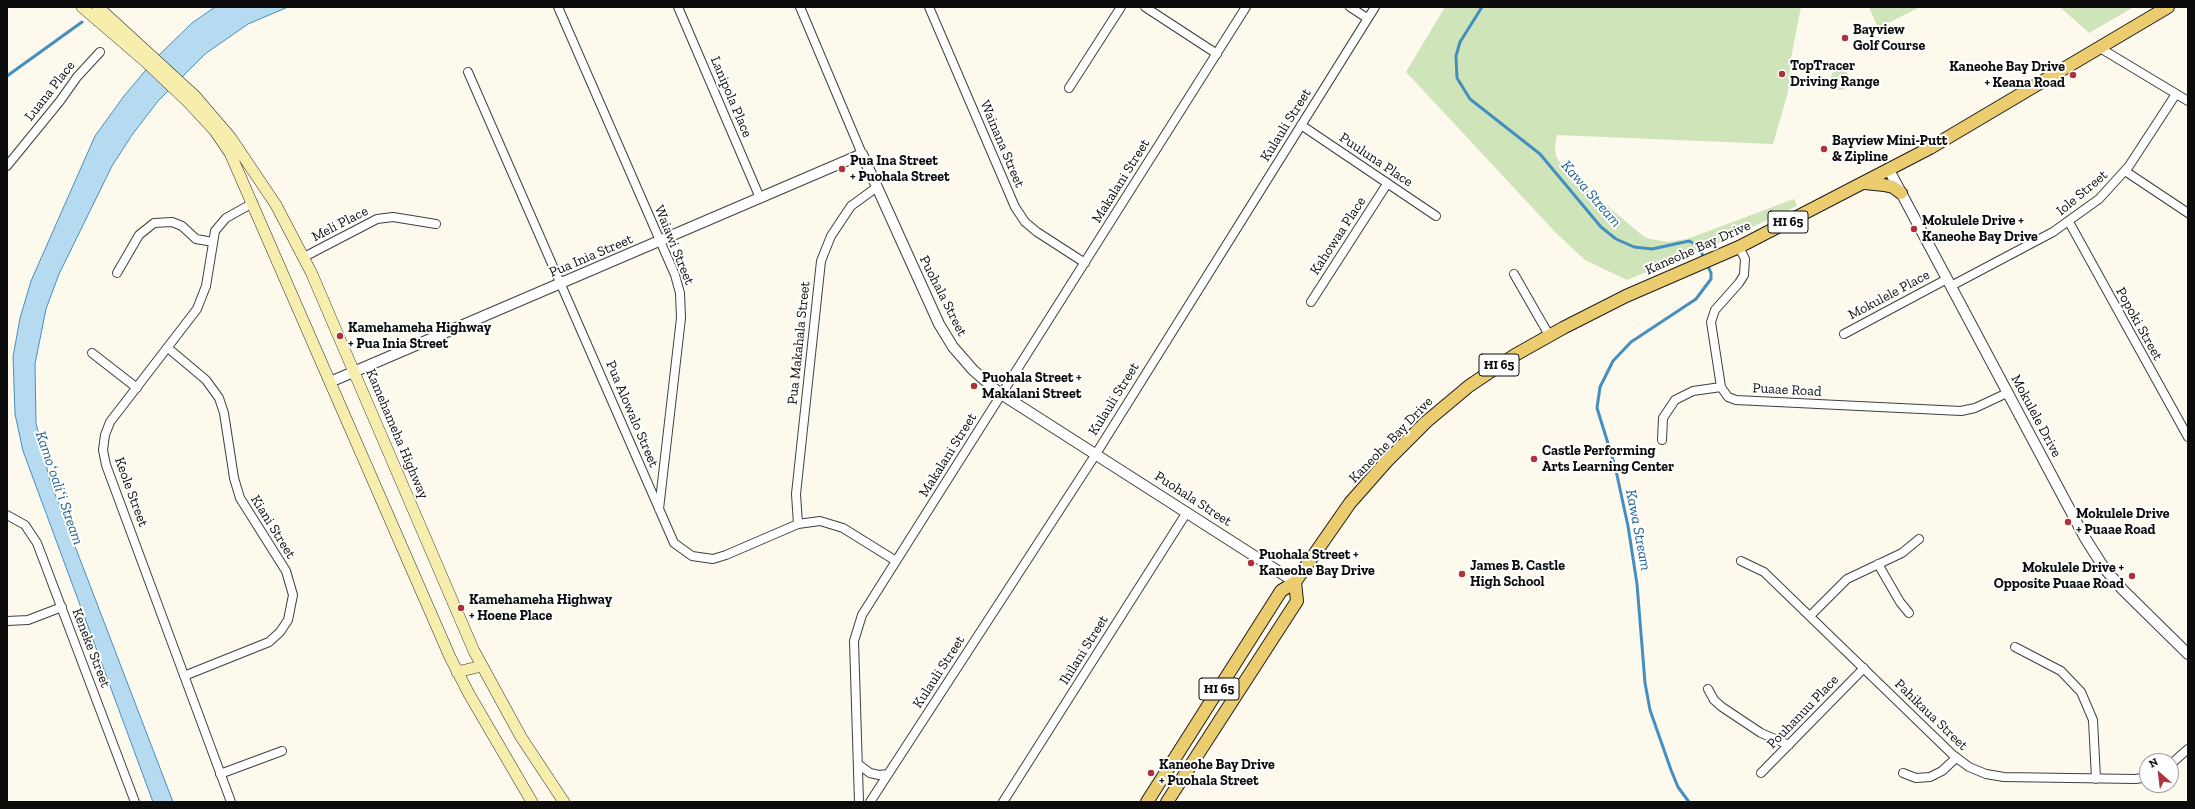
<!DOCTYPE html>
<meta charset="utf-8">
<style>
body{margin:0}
#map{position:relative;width:2195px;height:809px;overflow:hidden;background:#fdfaed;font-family:"Zilla Slab",serif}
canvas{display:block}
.frame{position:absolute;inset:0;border:8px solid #0c0c0c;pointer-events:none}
.north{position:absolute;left:2139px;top:753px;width:40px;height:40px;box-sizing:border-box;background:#fff;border:1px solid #9e9e9e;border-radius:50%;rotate:332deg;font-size:11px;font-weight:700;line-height:16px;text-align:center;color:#0c0c0c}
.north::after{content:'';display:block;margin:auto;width:14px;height:18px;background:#ae3239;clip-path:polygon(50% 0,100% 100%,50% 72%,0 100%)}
</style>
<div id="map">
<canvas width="2195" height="809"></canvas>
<div class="frame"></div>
<div class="north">N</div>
</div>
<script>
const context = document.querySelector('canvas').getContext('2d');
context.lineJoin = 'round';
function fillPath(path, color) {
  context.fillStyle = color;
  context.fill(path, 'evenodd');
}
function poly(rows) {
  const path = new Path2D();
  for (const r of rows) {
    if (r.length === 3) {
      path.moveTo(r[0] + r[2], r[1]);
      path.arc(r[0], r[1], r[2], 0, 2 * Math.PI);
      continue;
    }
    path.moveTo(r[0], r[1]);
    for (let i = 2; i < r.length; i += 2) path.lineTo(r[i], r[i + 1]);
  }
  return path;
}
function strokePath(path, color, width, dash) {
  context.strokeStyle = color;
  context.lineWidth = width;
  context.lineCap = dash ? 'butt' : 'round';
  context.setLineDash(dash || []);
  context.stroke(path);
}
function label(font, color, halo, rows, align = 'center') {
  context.font = font + ' "Zilla Slab",serif';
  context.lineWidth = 4;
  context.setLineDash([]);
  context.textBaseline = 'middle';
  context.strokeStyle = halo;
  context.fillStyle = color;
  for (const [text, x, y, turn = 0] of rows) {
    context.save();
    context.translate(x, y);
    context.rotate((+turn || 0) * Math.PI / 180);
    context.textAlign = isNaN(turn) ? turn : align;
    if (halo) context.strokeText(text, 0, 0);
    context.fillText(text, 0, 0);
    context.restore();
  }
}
fillPath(poly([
 [1445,7,1801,7,1791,58,1788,92,1773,144,1557,135,1555,145,1556,156,1564,169,1643,236,1650,239,1668,242,1687,239,1794,199,1797,206,1723,241,1627,280,1585,260,1556,233,1406,72],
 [1869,7,1920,7,1878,28],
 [2060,7,2134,7,2089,33],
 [1840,80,10]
]), '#d0e4ba');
const water = poly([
 [215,7,288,7,248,24,205,54,158,101,132,135,112,166,59,274,46,309,35,364,36,423,50,481,173,802,153,802,23,451,15,414,13,357,20,318,31,281,95,136,124,96,156,58,192,23,215,7]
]);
fillPath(water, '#b6dbf0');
strokePath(water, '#448fc0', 1);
strokePath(poly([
 [1482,7,1460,42,1456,56,1457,78,1470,99,1540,154,1601,227,1616,239,1634,247,1652,249,1689,241,1699,246,1704,259],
 [7,76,82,22],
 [1689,802,1678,787,1671,770,1650,710,1645,683,1637,584,1628,526,1615,466,1597,408,1600,387,1613,361,1631,342,1696,299,1711,279,1711,273,1707,264]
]), '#448fc0', 3);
const minor = poly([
 [558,7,675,275,680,293,681,318,659,509],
 [678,7,760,198],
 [800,7,862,154],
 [929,7,1015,207,1025,222,1037,232,1085,263],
 [1145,7,1217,54],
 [1350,7,1367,18],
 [2100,48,2188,101],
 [468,72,674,543,692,556,713,559,726,555,798,524,820,521,843,528,896,561],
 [1069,88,1121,7],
 [1301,125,1436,216],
 [7,166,60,101,77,77,100,52],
 [2125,171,2188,213],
 [2069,222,2188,437],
 [1739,247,1745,259,1744,275,1739,283,1715,310,1711,322,1721,387,1728,397,1736,400,1961,411,1975,408,2007,393],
 [304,257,377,219,393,217,436,224],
 [117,273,139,235,154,223,172,222,182,226,196,239,213,242],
 [1514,274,1549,335],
 [1951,286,2053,232,2099,199,2129,166,2176,94],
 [1311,302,1387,184],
 [1844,334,1947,279],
 [168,348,206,380,219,398,224,413,234,478,240,498,286,571,293,595,288,620,280,632,269,642,184,676],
 [92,353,137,388],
 [1662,440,1663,418,1675,400,1693,391,1721,387],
 [7,515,25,525,37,543,135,802],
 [798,524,796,494,821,261,831,236,851,206,877,187],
 [1741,561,1764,572,1953,755,1969,767,1986,774,2004,777,2136,779,2147,777],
 [1878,564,1900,602,1909,613],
 [1810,616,1847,579,1902,553,1919,539],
 [7,621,28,620,62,607],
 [2015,647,2061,671,2081,692,2093,720,2096,779],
 [1708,689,1714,700,1722,707,1761,733,1789,745],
 [858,764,870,773,879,775,888,774],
 [2171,764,2188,749],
 [1761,773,1864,668],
 [1903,773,1916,778,1930,777,1942,771,1956,758],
 [220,774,282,751],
 [231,802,106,465,103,450,105,435,110,422,197,309,206,286,215,231,226,218,253,203],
 [859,802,854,641,862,615,1246,7],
 [870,802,1094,457,1375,7],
 [1003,802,1187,512]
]);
const tertiary = poly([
 [1889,170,2085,538,2104,568,2123,590,2188,654],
 [330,382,862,154,939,324,953,347,973,370,998,392,1295,582]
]);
const secondary = poly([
 [82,7,146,62,188,102,215,131,230,153,450,657,469,694,532,802],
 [98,7,195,96,231,138,276,205,311,272,474,651,521,737,564,802],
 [457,672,482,666]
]);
const primary = poly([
 [1865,183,1884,185,1893,187,1901,193],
 [1147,802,1281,591,1295,582,1350,503,1387,461,1426,422,1469,386,1515,355,1563,328,1626,296,1739,247,1930,148,2168,7],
 [1167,802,1297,601,1295,582]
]);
strokePath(minor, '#3f3f3f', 10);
strokePath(tertiary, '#3f3f3f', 12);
strokePath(secondary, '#2e2e2e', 12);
strokePath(primary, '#1d1d1d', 14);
strokePath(minor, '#fff', 8);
strokePath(tertiary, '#fff', 10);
strokePath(secondary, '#f7eeae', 11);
strokePath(primary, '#ebcc6f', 12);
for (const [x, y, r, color] of [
 [1845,38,4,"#ae3239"],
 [1782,74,4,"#ae3239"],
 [2073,75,4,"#ae3239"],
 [1824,149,4,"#ae3239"],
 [842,169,4,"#ae3239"],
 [1914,229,4,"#ae3239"],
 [340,336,4,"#ae3239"],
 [974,386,4,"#ae3239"],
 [1534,459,4,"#ae3239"],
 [2068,522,4,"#ae3239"],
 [1251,563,4,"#ae3239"],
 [1462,574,4,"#ae3239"],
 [2132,576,4,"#ae3239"],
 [461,608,4,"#ae3239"],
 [1151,773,4,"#ae3239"]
]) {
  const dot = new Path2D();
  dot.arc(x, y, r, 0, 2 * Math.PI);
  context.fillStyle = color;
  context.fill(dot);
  strokePath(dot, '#fff', 1.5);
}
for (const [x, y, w] of [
 [1788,222,40],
 [1499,365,40],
 [1219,689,40]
]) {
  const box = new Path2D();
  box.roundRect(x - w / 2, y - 11, w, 22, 3);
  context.fillStyle = '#fff';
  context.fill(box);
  strokePath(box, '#0c0c0c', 1);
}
label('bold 13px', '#0c0c0c', null, [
 ["HI 65",1788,222],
 ["HI 65",1499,365],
 ["HI 65",1219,689]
]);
label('bold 14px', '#0c0c0c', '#fff', [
 ["Bayview",1853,30],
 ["Golf Course",1853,46],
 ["TopTracer",1790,66],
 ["Driving Range",1790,82],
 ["Kaneohe Bay Drive",2065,67,"right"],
 ["+ Keana Road",2065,83,"right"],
 ["Bayview Mini-Putt",1832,141],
 ["& Zipline",1832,157],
 ["Pua Ina Street",850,161],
 ["+ Puohala Street",850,177],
 ["Mokulele Drive +",1922,221],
 ["Kaneohe Bay Drive",1922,237],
 ["Kamehameha Highway",348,328],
 ["+ Pua Inia Street",348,344],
 ["Puohala Street +",982,378],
 ["Makalani Street",982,394],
 ["Castle Performing",1542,451],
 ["Arts Learning Center",1542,467],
 ["Mokulele Drive",2076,514],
 ["+ Puaae Road",2076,530],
 ["Puohala Street +",1259,555],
 ["Kaneohe Bay Drive",1259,571],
 ["James B. Castle",1470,566],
 ["High School",1470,582],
 ["Mokulele Drive +",2124,568,"right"],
 ["Opposite Puaae Road",2124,584,"right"],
 ["Kamehameha Highway",469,600],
 ["+ Hoene Place",469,616],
 ["Kaneohe Bay Drive",1159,765],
 ["+ Puohala Street",1159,781]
], 'left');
label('14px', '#0c0c0c', '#fff', [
 ["Luana Place",50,91,-52],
 ["Lanipola Place",731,97,67],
 ["Kulauli Street",1286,125,-58],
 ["Wainana Street",1002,144,67],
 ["Puuluna Place",1376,160,34],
 ["Makalani Street",1121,181,-58],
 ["Iole Street",2082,193,-40],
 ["Meli Place",340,224,-27],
 ["Kahowaa Place",1338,236,-57],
 ["Waiawi Street",674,245,68],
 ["Kaneohe Bay Drive",1698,248,-24],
 ["Pua Inia Street",591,256,-23],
 ["Mokulele Place",1889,295,-28],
 ["Puohala Street",943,296,63],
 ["Popoki Street",2139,324,61],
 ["Pua Makahala Street",799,343,-84],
 ["Puaae Road",1787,390,3],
 ["Kulauli Street",1114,399,-58],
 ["Pua Alowalo Street",632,414,67],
 ["Mokulele Drive",2036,416,62],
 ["Kamehameha Highway",397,434,67],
 ["Kaneohe Bay Drive",1391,440,-46],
 ["Makalani Street",948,455,-58],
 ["Keole Street",131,492,70],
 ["Puohala Street",1193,499,33],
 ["Kiani Street",273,527,58],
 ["Keneke Street",91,648,69],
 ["Ihilani Street",1084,650,-58],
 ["Kulauli Street",939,672,-57],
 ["Pouhanuu Place",1803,712,-46],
 ["Pahikaua Street",1931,715,44]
]);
label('italic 15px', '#226191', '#fff', [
 ["Kawa Stream",1591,194,49],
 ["Kamoʻoaliʻi Stream",59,488,71],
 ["Kawa Stream",1638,530,79]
]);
</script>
